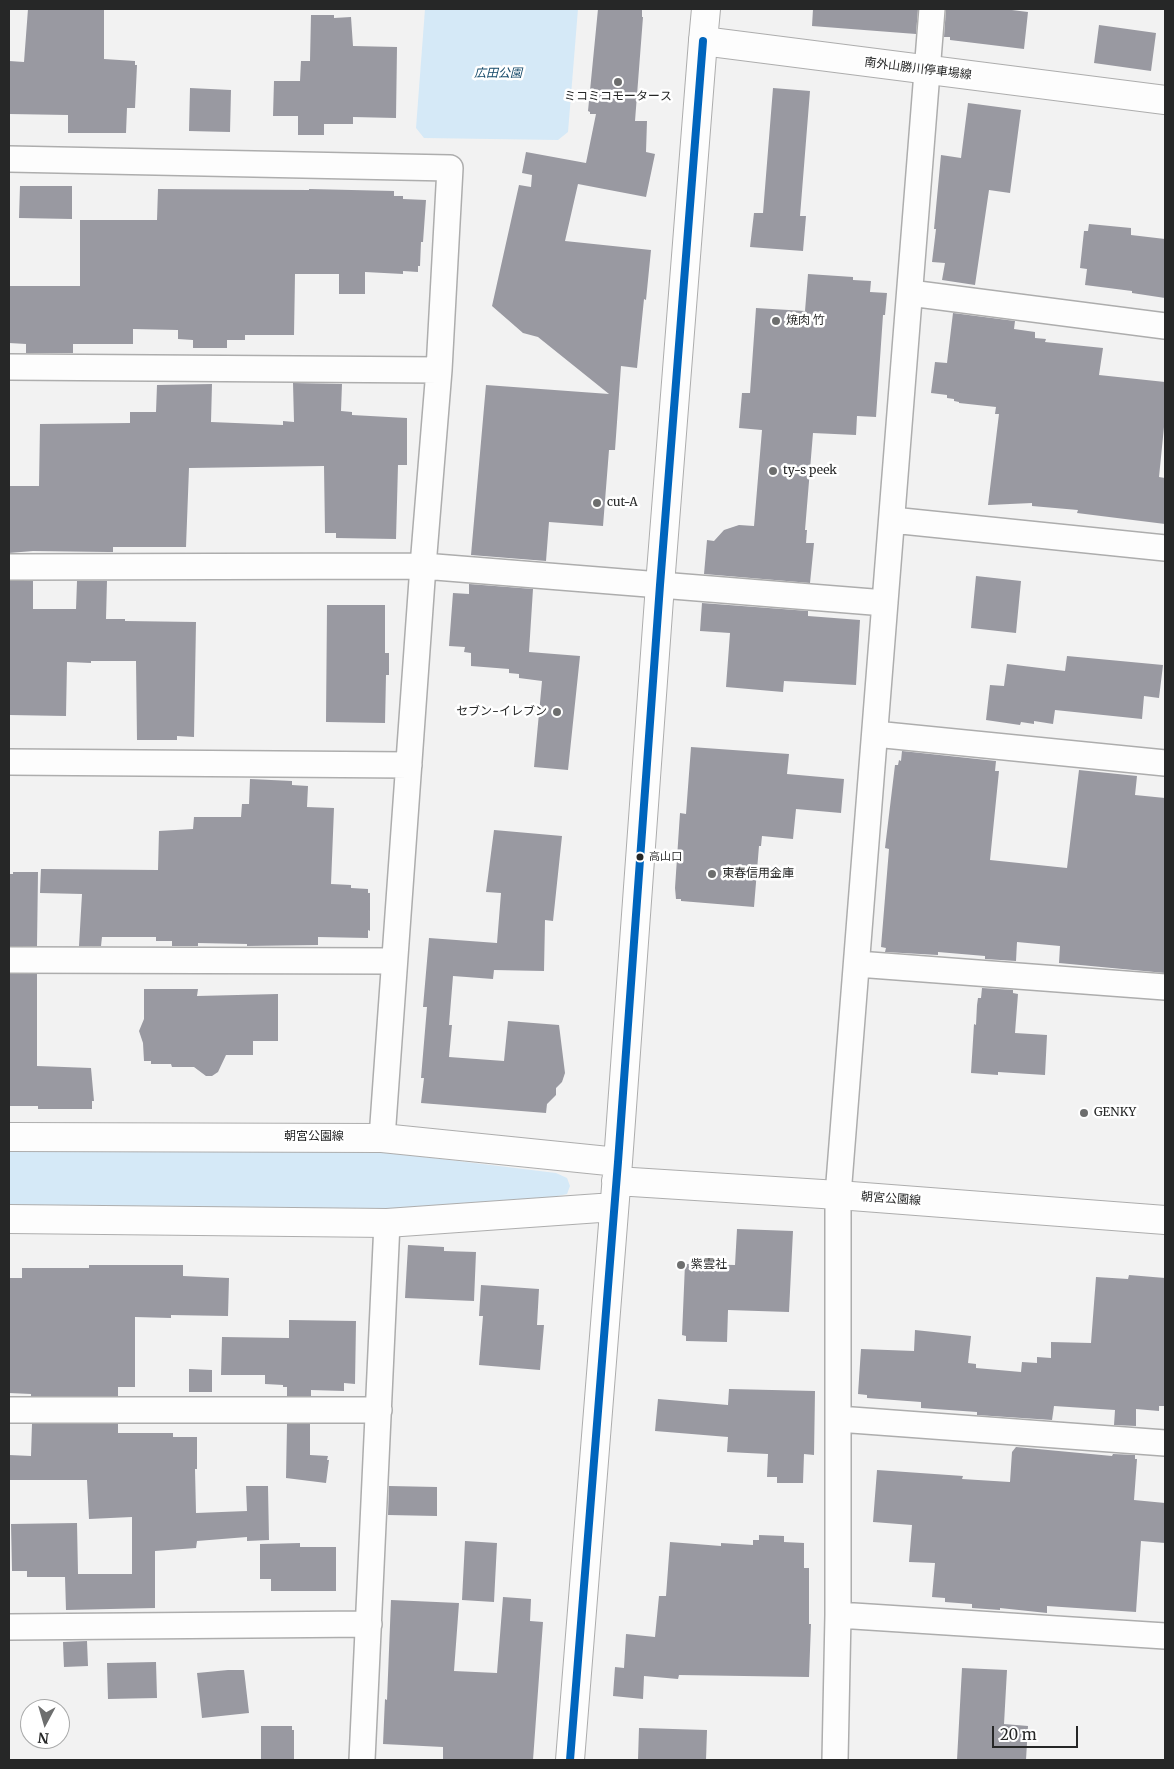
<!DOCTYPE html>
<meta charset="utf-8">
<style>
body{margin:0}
#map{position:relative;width:1174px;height:1769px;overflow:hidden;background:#f2f2f2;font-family:Merriweather,serif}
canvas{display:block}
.frame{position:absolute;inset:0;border:10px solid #262727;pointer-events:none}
.north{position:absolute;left:20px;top:1699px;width:50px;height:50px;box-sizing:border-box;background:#fff;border:1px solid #a8a9a9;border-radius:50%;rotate:186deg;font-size:14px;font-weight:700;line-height:20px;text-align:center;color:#262727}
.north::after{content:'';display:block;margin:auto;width:18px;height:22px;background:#6d6e6e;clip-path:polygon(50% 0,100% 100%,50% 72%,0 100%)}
.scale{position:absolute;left:992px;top:1726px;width:86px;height:22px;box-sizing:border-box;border:2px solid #262727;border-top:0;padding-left:6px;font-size:15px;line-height:18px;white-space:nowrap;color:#262727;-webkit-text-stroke:4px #fff;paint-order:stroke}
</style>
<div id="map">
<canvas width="1174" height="1769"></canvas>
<div class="frame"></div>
<div class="north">N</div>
<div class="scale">20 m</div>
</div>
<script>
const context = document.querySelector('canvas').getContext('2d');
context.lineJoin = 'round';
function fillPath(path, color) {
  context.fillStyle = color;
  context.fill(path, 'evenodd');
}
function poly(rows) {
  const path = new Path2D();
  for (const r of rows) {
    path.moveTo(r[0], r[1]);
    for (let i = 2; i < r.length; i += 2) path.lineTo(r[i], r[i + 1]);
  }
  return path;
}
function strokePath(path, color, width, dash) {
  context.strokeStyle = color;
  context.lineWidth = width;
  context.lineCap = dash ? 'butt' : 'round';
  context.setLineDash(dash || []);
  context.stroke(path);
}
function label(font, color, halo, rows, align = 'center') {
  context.font = font + ' Merriweather,"Noto Sans JP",serif';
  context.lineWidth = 5;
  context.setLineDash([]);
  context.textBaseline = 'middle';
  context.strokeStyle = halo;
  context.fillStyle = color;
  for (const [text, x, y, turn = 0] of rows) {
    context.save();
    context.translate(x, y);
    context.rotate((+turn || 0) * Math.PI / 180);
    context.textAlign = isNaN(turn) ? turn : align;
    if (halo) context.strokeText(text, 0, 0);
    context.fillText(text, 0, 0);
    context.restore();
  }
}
fillPath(poly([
 [425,9,578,9,568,132,558,140,424,138,416,128],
 [9,1145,343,1147,556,1173,567,1178,570,1186,567,1194,540,1200,385,1209,9,1207]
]), '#d5e9f7');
fillPath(poly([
 [28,9,104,9,104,59,135,61,135,65,137,65,135,108,127,108,126,133,68,133,68,115,9,114,9,61,24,62],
 [598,9,642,9,642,17,643,17,635,121,647,121,646,152,655,154,646,197,578,184,565,241,651,250,646,300,644,299,637,368,621,366,615,450,609,450,603,526,549,522,546,561,471,555,486,385,609,394,538,337,523,333,492,306,519,185,531,187,532,175,522,173,526,152,586,163,596,114,590,114,590,112,588,111],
 [813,9,918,9,916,34,812,26],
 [946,9,1004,9,1028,12,1024,49,950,40,950,37,944,37],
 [311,15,334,15,334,18,351,17,353,46,397,47,396,118,353,117,353,124,324,124,324,135,298,135,298,116,273,116,274,81,300,81,301,61,310,61],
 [1099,25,1156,33,1151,71,1094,63],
 [190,88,231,90,230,132,189,131],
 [773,88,810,91,800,216,806,216,803,251,750,247,754,213,763,213],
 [968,103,1021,110,1010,193,989,190,975,285,942,280,945,263,932,262,936,229,934,229,941,155,961,158],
 [20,186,72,186,72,219,19,218],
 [158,189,309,190,309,189,394,191,394,196,403,196,403,199,426,200,423,242,421,242,420,266,418,266,418,272,403,271,403,274,365,272,365,294,339,294,339,274,295,274,294,335,245,335,245,340,227,340,227,348,193,348,193,340,178,339,178,330,133,329,133,344,73,344,73,353,26,353,26,344,9,343,9,286,80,286,80,220,157,220],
 [1089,224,1131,228,1131,235,1165,239,1165,298,1132,293,1132,291,1085,285,1087,269,1080,268,1084,231,1088,231],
 [808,274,853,277,853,280,871,281,870,292,887,293,885,315,883,315,876,417,857,416,856,435,813,433,805,530,807,530,806,543,814,543,810,583,704,574,707,540,714,541,724,530,739,525,754,526,762,430,739,428,742,393,750,393,756,308,805,311],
 [953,313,1015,321,1014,329,1035,332,1035,338,1046,339,1045,342,1103,348,1099,375,1165,382,1165,427,1164,427,1159,477,1165,478,1165,524,1077,513,1078,510,1032,506,1032,503,988,505,999,414,995,414,996,407,959,403,959,402,954,401,954,399,947,398,947,395,931,393,935,362,947,363],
 [293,383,342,384,341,411,352,412,352,415,407,418,407,465,398,465,396,539,336,538,336,533,325,533,324,466,189,468,186,547,113,547,113,552,108,552,33,551,9,553,9,486,39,486,40,424,130,423,130,412,156,412,157,385,212,384,211,422,283,425,283,421,294,422],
 [976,576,1021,581,1016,633,971,628],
 [9,581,33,581,33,609,76,609,77,581,107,581,106,619,125,619,125,621,196,622,194,737,177,736,177,740,137,740,136,661,91,661,91,663,67,662,66,716,9,715],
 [469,584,533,589,529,652,580,656,568,770,534,767,542,681,519,678,519,674,509,673,509,669,471,666,471,653,464,652,465,647,449,646,453,593,469,594],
 [702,603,808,611,808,616,860,620,856,685,784,681,783,692,726,687,730,633,700,631],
 [327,605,385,605,385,653,389,653,389,675,386,675,385,723,326,722],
 [1067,656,1163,665,1159,698,1144,696,1142,719,1055,710,1053,724,1034,721,1034,724,1021,722,1020,725,986,720,990,685,1004,686,1007,664,1065,671],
 [691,747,789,754,787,774,844,779,841,813,796,809,793,839,762,836,761,846,759,846,754,907,681,901,681,899,676,899,675,888,680,813,686,814],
 [902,751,996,761,995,771,999,771,990,860,1067,868,1079,770,1137,776,1135,795,1165,798,1165,973,1059,963,1060,946,1017,942,1016,961,985,959,985,956,938,952,938,955,885,952,886,948,881,947,889,849,885,848,895,765,898,765,899,760,901,761],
 [250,779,292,781,292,785,308,786,307,807,334,808,331,884,351,885,351,888,368,889,368,893,370,893,370,931,368,930,368,938,318,937,318,945,247,946,247,944,198,943,198,946,172,946,172,941,156,941,156,937,102,937,101,946,79,946,82,894,40,893,41,869,158,870,159,831,193,829,194,817,241,817,242,804,249,804],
 [494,830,562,836,553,921,545,920,544,971,494,970,493,979,453,976,449,1025,452,1025,449,1057,504,1061,508,1021,559,1025,565,1073,562,1082,556,1088,556,1095,547,1104,546,1113,421,1103,424,1078,421,1078,427,1007,423,1007,429,938,497,943,501,893,486,892],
 [13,872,38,872,37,946,9,946,9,874,13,874],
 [9,974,37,974,37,1066,91,1068,94,1101,92,1101,92,1109,38,1109,38,1106,9,1106],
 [982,988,1013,990,1013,993,1018,994,1015,1033,1047,1035,1045,1075,998,1072,998,1075,971,1073,974,1024,976,1025,977,1005,978,998,981,998],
 [144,989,198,989,197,996,278,994,278,1041,253,1041,253,1055,226,1055,218,1072,212,1076,206,1076,194,1067,172,1067,171,1064,151,1064,151,1061,144,1061,143,1043,139,1031,144,1019],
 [737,1229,793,1231,789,1312,728,1310,727,1342,686,1341,686,1336,682,1335,685,1264,735,1265],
 [408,1245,444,1247,444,1251,476,1252,474,1301,405,1298],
 [89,1265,183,1265,183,1276,229,1278,228,1316,171,1315,171,1318,135,1317,135,1387,118,1387,118,1396,31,1396,31,1394,9,1393,9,1278,22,1278,22,1268,89,1268],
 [1129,1275,1165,1278,1164,1406,1159,1406,1159,1411,1136,1409,1136,1426,1114,1425,1115,1410,1054,1406,1052,1420,977,1415,977,1412,921,1408,921,1402,867,1398,867,1395,858,1394,861,1349,914,1351,915,1330,971,1336,968,1363,976,1364,976,1368,1021,1372,1022,1362,1037,1363,1037,1357,1051,1358,1051,1342,1091,1343,1096,1277,1128,1279],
 [481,1285,539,1289,537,1325,544,1325,540,1370,479,1365,483,1316,479,1316],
 [289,1320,356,1321,355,1384,344,1383,344,1391,311,1390,311,1396,287,1396,287,1387,283,1387,283,1385,265,1384,265,1375,221,1375,222,1337,289,1338],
 [189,1369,212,1370,212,1392,189,1392],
 [729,1389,815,1391,814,1455,804,1454,803,1483,777,1483,777,1477,767,1477,768,1454,727,1452,728,1437,655,1431,658,1399,728,1405],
 [32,1424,118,1424,118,1433,173,1433,173,1437,197,1437,197,1469,195,1469,196,1513,247,1511,246,1486,268,1486,269,1540,247,1541,247,1537,197,1541,196,1548,155,1551,155,1608,66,1610,65,1577,27,1577,27,1571,12,1571,11,1524,77,1523,78,1574,132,1574,132,1517,89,1519,87,1480,9,1480,9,1455,31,1456],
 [287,1424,310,1424,310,1455,328,1456,327,1460,329,1460,326,1483,286,1478],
 [1016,1447,1112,1456,1113,1454,1135,1455,1135,1459,1137,1459,1134,1500,1165,1503,1165,1543,1141,1541,1136,1612,1047,1606,1047,1613,1000,1608,1000,1610,972,1608,972,1604,945,1602,945,1598,932,1597,935,1563,909,1562,912,1525,873,1522,877,1470,963,1476,962,1479,1010,1482,1012,1452],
 [389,1486,437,1487,437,1516,388,1515],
 [759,1535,784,1536,784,1542,804,1543,804,1568,809,1568,809,1624,811,1624,809,1677,679,1675,678,1679,644,1676,643,1699,613,1696,615,1667,624,1668,626,1634,655,1637,659,1596,666,1596,670,1542,721,1546,721,1543,753,1545,753,1540,759,1540],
 [465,1541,497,1543,494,1602,462,1600],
 [300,1543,300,1547,336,1547,336,1591,271,1591,271,1579,260,1579,260,1544],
 [503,1597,531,1599,530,1621,543,1622,533,1760,443,1760,443,1747,383,1744,385,1699,387,1700,391,1600,459,1603,454,1671,497,1673],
 [87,1641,88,1666,64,1667,63,1642],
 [156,1662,157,1698,108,1699,107,1663],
 [962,1668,1007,1670,1004,1724,1028,1726,1026,1760,957,1760],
 [228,1670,244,1670,249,1713,202,1718,197,1673],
 [261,1726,292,1726,292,1730,294,1730,294,1760,261,1760],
 [639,1728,707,1730,706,1760,638,1760]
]), '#9999a1');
const minor = poly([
 [9,159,450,168,439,370,423,566,382,1138],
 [910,293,1165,326],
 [9,367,439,370],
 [892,520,1165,548],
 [9,567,423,566,885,603],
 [875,734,1165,763],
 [9,762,409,765],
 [9,960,394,961],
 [857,964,1165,987],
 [9,1410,379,1410],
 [838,1419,1165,1443],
 [838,1615,1165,1636],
 [9,1627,369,1624],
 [362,1760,387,1223],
 [835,1760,838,1615,838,1195,932,9]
]);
const tertiary = poly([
 [9,1137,382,1138,618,1162],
 [616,1181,838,1195,1165,1220],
 [9,1219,387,1223,614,1207],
 [570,1760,618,1162,660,585,703,41]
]);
const secondary = poly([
 [706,9,703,41,1165,100]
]);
strokePath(minor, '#adadad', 28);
strokePath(tertiary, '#adadad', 30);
strokePath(secondary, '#adadad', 30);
strokePath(minor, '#fdfdfd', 25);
strokePath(tertiary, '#fdfdfd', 28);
strokePath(secondary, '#fdfdfd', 28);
strokePath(poly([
 [570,1760,618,1162,660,585,703,41]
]), '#0065bd', 8);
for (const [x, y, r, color] of [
 [618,82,5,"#6d6e6e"],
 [776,321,5,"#6d6e6e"],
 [773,471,5,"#6d6e6e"],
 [597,503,5,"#6d6e6e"],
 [557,712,5,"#6d6e6e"],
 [640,857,4.5,"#262727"],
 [712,874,5,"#6d6e6e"],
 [1084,1113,5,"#6d6e6e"],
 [681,1265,5,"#6d6e6e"]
]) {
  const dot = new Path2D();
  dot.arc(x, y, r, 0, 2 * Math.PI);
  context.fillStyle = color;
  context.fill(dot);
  strokePath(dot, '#fff', 2);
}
label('11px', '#262727', '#fff', [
 ["高山口",649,857]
], 'left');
label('12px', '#262727', '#fff', [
 ["南外山勝川停車場線",918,69,7],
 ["朝宮公園線",314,1137],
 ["朝宮公園線",891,1199,4]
]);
label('italic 12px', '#134868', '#fff', [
 ["広田公園",498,74]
]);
label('12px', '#262727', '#fff', [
 ["ミコミコモータース",618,97,"center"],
 ["焼肉 竹",786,321],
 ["ty-s peek",783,471],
 ["cut-A",607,503],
 ["セブン-イレブン",547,712,"right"],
 ["東春信用金庫",722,874],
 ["GENKY",1094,1113],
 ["紫雲社",691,1265]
], 'left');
</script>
